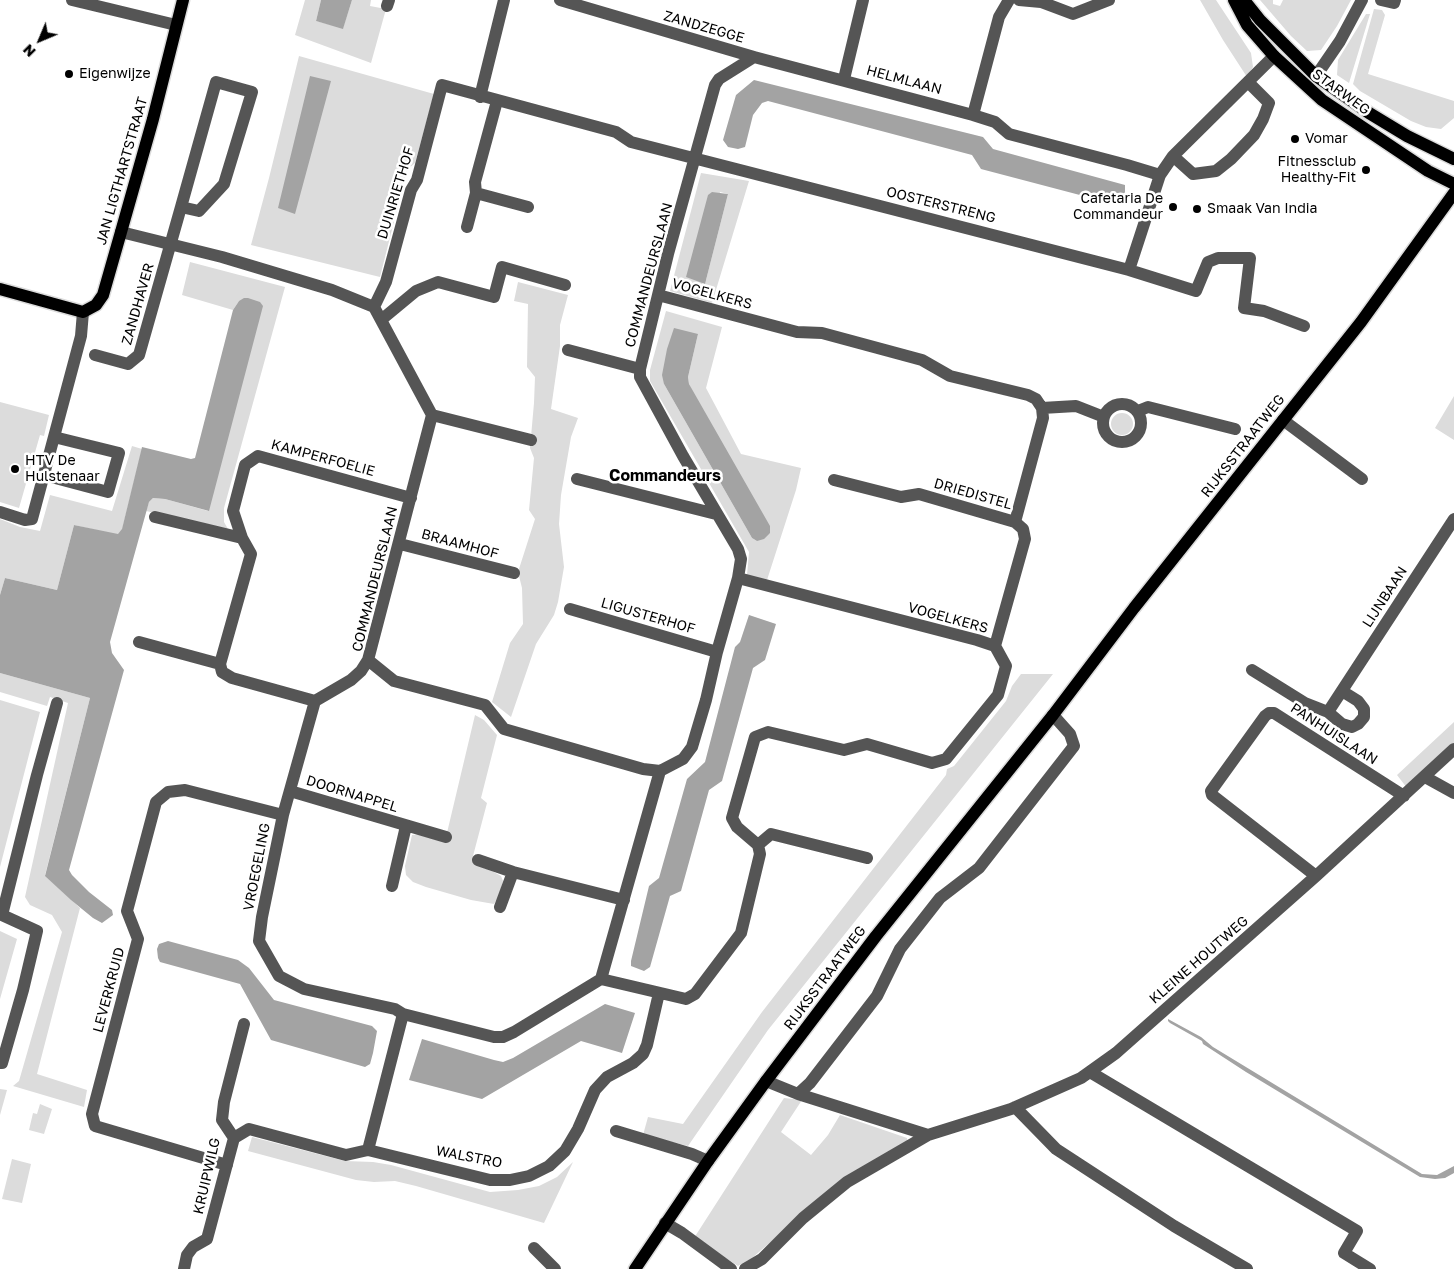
<!DOCTYPE html>
<style>
body{margin:0}
#map{position:relative;width:1454px;height:1269px;overflow:hidden;background:#fff;font-family:"Golos Text",sans-serif}
canvas{display:block}
.north{position:absolute;left:15px;top:15px;width:50px;height:50px;-webkit-text-stroke:4px #fff;paint-order:stroke;rotate:225deg;font-size:14px;font-weight:700;line-height:20px;text-align:center;color:#000}
.north::after{content:'';display:block;margin:auto;width:18px;height:22px;background:#000;clip-path:polygon(50% 0,100% 100%,50% 72%,0 100%)}
</style>
<div id="map">
<canvas width="1454" height="1269"></canvas>
<div class="north">N</div>
</div>
<script>
const context = document.querySelector('canvas').getContext('2d');
context.lineJoin = 'round';
function fillPath(path, color) {
  context.fillStyle = color;
  context.fill(path, 'evenodd');
}
function poly(rows) {
  const path = new Path2D();
  for (const r of rows) {
    if (r.length === 3) {
      path.moveTo(r[0] + r[2], r[1]);
      path.arc(r[0], r[1], r[2], 0, 2 * Math.PI);
      continue;
    }
    path.moveTo(r[0], r[1]);
    for (let i = 2; i < r.length; i += 2) path.lineTo(r[i], r[i + 1]);
  }
  return path;
}
function strokePath(path, color, width, dash) {
  context.strokeStyle = color;
  context.lineWidth = width;
  context.lineCap = dash ? 'butt' : 'round';
  context.setLineDash(dash || []);
  context.stroke(path);
}
function label(font, color, halo, rows, align = 'center') {
  context.font = font + ' "Golos Text",sans-serif';
  context.lineWidth = 5;
  context.setLineDash([]);
  context.textBaseline = 'middle';
  context.strokeStyle = halo;
  context.fillStyle = color;
  for (const [text, x, y, turn = 0] of rows) {
    context.save();
    context.translate(x, y);
    context.rotate((+turn || 0) * Math.PI / 180);
    context.textAlign = isNaN(turn) ? turn : align;
    if (halo) context.strokeText(text, 0, 0);
    context.fillText(text, 0, 0);
    context.restore();
  }
}
fillPath(poly([
 [305,0,321,0,316,21,343,28,352,0,371,0,370,6,386,9,371,63,295,35],
 [1200,0,1216,0,1251,53,1253,67,1247,77,1223,40],
 [1260,0,1273,0,1273,4,1280,6,1283,0,1351,0,1337,26,1321,50,1307,51,1291,36],
 [1374,9,1382,10,1385,15,1368,74,1454,101,1454,118,1441,129,1426,127,1411,121,1360,91,1353,84],
 [1366,14,1370,14,1349,83,1337,75,1338,60],
 [299,56,434,94,415,163,407,170,380,277,251,245,269,178],
 [701,173,749,181,712,303,670,291],
 [720,192,728,194,705,284],
 [190,262,285,287,224,508,224,522,228,529,146,511,149,502,153,498,165,499,208,511,239,301,233,310,182,295],
 [518,282,568,295,560,325,560,346,551,409,578,418,571,437,561,495,559,524,564,567,558,602,554,615,536,644,511,717,492,702,510,643,523,624,522,588,518,572,535,519,529,510,534,458,530,448,534,403,535,377,527,367,528,304,514,301],
 [666,311,722,327,706,388,741,454,801,468,796,490,767,580,747,575,749,552,650,381,650,370],
 [698,334,688,377,689,384,757,541,752,538,664,384],
 [1454,396,1454,440,1435,428],
 [0,402,49,415,44,436,40,435,19,508,0,502],
 [1122,424,11],
 [132,446,142,449,122,530,118,535,74,525,57,590,5,578,0,595,0,519,20,527,40,531,50,495,112,511],
 [0,673,90,698,45,875,80,908,37,1074,87,1090,84,1107,13,1086,19,1081,62,932,52,915,30,905,25,897,68,703,50,697,47,706,0,692],
 [1021,674,1053,674,768,1030,688,1146,643,1135,648,1117,683,1124,762,1012,946,775,947,769,954,766,1006,701,1012,686],
 [0,700,40,712,0,867],
 [475,715,484,720,497,735,481,798,487,803,473,856,476,862,501,876,503,881,499,896,494,904,471,900,426,887,413,882,406,875,405,866,412,835,421,834,446,837],
 [1454,722,1454,743,1407,788,1397,775],
 [0,931,17,939,0,999],
 [0,1089,7,1090,0,1115],
 [784,1098,802,1100,781,1132,811,1155,828,1135,840,1115,907,1138,908,1145,832,1189,752,1258,738,1266,694,1238],
 [40,1104,52,1109,44,1134,29,1130,33,1113,37,1114],
 [252,1137,345,1161,373,1162,391,1165,490,1192,518,1190,539,1186,557,1177,573,1162,544,1223,416,1186,395,1181,374,1182,356,1180,248,1151],
 [12,1159,31,1164,22,1203,2,1199]
]), '#dcdcdc');
fillPath(poly([
 [321,0,352,0,343,29,316,21],
 [310,76,331,81,295,214,278,208],
 [754,80,983,137,993,149,1125,185,1125,195,1122,201,1114,204,981,169,972,155,768,101,762,103,753,115,745,147,738,149,728,147,723,140,736,95],
 [712,192,728,194,705,284,686,277,708,195],
 [244,298,248,298,260,302,263,306,209,511,165,499,153,498,149,502,110,642,112,653,124,670,69,870,72,875,89,892,112,910,113,915,102,923,93,918,71,900,45,876,90,698,0,673,0,595,5,578,57,590,74,525,118,534,122,529,142,447,191,459,195,458,233,310,239,301],
 [674,328,698,334,688,377,689,384,770,526,770,533,764,539,757,541,752,538,664,384,662,375,667,349],
 [749,615,776,624,765,660,753,668,722,781,709,790,681,891,670,896,650,967,644,971,631,966,631,961,649,886,659,878,687,779,705,762,735,647,740,642],
 [168,941,238,960,249,968,274,1000,372,1026,377,1031,373,1053,370,1064,365,1067,271,1040,240,984,160,962,158,958,157,949,159,944],
 [605,1004,635,1013,622,1053,581,1041,482,1099,409,1080,422,1039,494,1060,503,1062,513,1058],
 [1168,1019,1201,1037,1213,1047,1422,1174,1437,1175,1454,1166,1454,1173,1445,1178,1435,1179,1420,1177,1246,1072,1203,1044,1202,1041,1170,1023,1168,1021]
]), '#a3a3a3');
const major = poly([
 [1234,0,1247,25,1274,56,1322,100,1428,171,1454,184],
 [1244,0,1260,20,1316,76,1369,113,1407,136,1454,159],
 [0,289,83,312,96,305,103,295,121,232,153,119,183,0],
 [635,1269,708,1161,766,1081,876,936,1053,715,1134,608,1361,322,1454,193]
]);
strokePath(major, '#dbdbdb', 15);
strokePath(poly([
 [72,0,176,25],
 [560,0,754,57],
 [1019,0,1041,2,1073,14,1109,0],
 [1381,0,1394,3,1395,0],
 [387,6,389,0],
 [1316,76,1340,41,1362,0],
 [844,79,863,0],
 [480,97,504,0],
 [973,115,999,17,1009,0],
 [1173,156,1193,174,1216,171,1231,159,1254,135,1263,119,1269,103,1249,83],
 [476,193,528,207],
 [467,227,476,193,475,182,497,101],
 [121,232,222,257,332,290,374,307,432,415,368,660,394,681,485,705,504,729,643,769,660,771,683,759,692,747,706,700,717,652,738,578,741,559,738,549,683,456,640,377,640,369,668,254,715,85,719,79,754,57,973,115,995,122,1009,134,1127,165,1160,175],
 [1129,270,1160,175,1173,156,1274,56],
 [658,295,797,332,822,333,922,360,950,376,1028,395,1036,399,1042,408,1043,418,1015,522,1023,529,1025,539,995,646,977,640,738,578],
 [374,307,386,282,411,190,417,180,442,85,616,132,631,142,1129,270,1196,291,1208,262,1218,258,1250,258,1244,308,1264,311,1304,326],
 [381,320,416,291,438,282,494,297,502,267,565,285],
 [568,350,640,369],
 [95,355,128,364,139,355,181,207,216,82,252,92,224,184,199,211,181,207],
 [1122,423,19],
 [1042,408,1076,406,1104,417],
 [1138,411,1148,407,1235,429],
 [432,415,531,440],
 [1283,420,1362,479],
 [44,475,108,492,119,453,54,437],
 [577,479,716,514],
 [834,480,901,497,919,494,1015,522],
 [0,512,25,520,32,519,81,336,83,312],
 [155,517,242,538],
 [400,544,514,573],
 [570,609,717,652],
 [139,642,220,664],
 [368,660,361,671,351,680,315,701,283,815,262,917,259,941,279,976,304,989,395,1009,403,1014,494,1037,503,1037,514,1032,601,979,660,771],
 [1252,670,1305,703,1328,712],
 [1342,691,1358,701,1364,709,1364,717,1358,724,1352,727,1342,724,1328,712,1454,519],
 [315,701,232,678,222,672,220,664,251,554,242,538,233,511,245,465,258,456,411,498],
 [1425,777,1454,793],
 [290,791,446,837],
 [758,845,771,834,867,858],
 [478,860,513,872,624,900],
 [1316,876,1212,795,1211,791,1265,716,1269,713,1274,713,1404,796],
 [392,886,406,826],
 [500,907,513,872],
 [601,979,686,999,695,994,741,933,760,854,758,845,737,827,732,818,755,737,768,732,844,750,867,744,932,763,946,759,998,695,1006,666,995,646],
 [0,1063,2,1063,23,990,37,931,2,915,37,775,57,703],
 [1090,1072,1357,1231,1344,1253,1370,1269],
 [766,1081,798,1094,928,1135],
 [798,1094,810,1083,877,996,900,949,940,898,979,868,1074,746,1070,734,1053,715],
 [1015,1107,1056,1149,1174,1226,1247,1269],
 [616,1131,692,1154,708,1161],
 [234,1138,249,1129,346,1155,368,1150,490,1180,510,1180,529,1176,549,1166,565,1151,578,1129,595,1090,607,1077,633,1063,643,1054,647,1045,659,993],
 [368,1150,403,1014],
 [227,1165,95,1126,92,1114,138,939,127,911,156,802,168,792,185,790,283,815],
 [665,1223,682,1233,731,1269],
 [534,1248,555,1269],
 [184,1269,187,1255,193,1247,207,1239,234,1138,222,1120,224,1102,244,1024],
 [745,1269,762,1259,803,1218,847,1182,928,1135,1011,1109,1081,1078,1116,1053,1316,876,1454,749]
]), '#555', 12);
strokePath(major, '#000', 12);
for (const [x, y, r, color] of [
 [69,74,5,"#000"],
 [1295,139,5,"#000"],
 [1366,170,5,"#000"],
 [1173,207,5,"#000"],
 [1197,209,5,"#000"],
 [15,469,5,"#000"]
]) {
  const dot = new Path2D();
  dot.arc(x, y, r, 0, 2 * Math.PI);
  context.fillStyle = color;
  context.fill(dot);
  strokePath(dot, '#fff', 2);
}
label('14px', '#000', '#fff', [
 ["ZANDZEGGE",704,27,16],
 ["HELMLAAN",904,80,15],
 ["STARWEG",1341,92,36],
 ["JAN LIGTHARTSTRAAT",122,171,-74],
 ["DUINRIETHOF",396,193,-73],
 ["OOSTERSTRENG",941,205,14],
 ["COMMANDEURSLAAN",649,275,-75],
 ["VOGELKERS",712,294,15],
 ["ZANDHAVER",138,304,-74],
 ["RIJKSSTRAATWEG",1243,446,-52],
 ["KAMPERFOELIE",323,458,15],
 ["DRIEDISTEL",973,494,16],
 ["BRAAMHOF",460,544,15],
 ["COMMANDEURSLAAN",375,579,-76],
 ["LIJNBAAN",1385,597,-57],
 ["LIGUSTERHOF",648,616,16],
 ["VOGELKERS",948,618,15],
 ["PANHUISLAAN",1334,734,33],
 ["DOORNAPPEL",352,794,17],
 ["VROEGELING",257,867,-79],
 ["KLEINE HOUTWEG",1199,960,-41],
 ["RIJKSSTRAATWEG",825,978,-53],
 ["LEVERKRUID",109,990,-75],
 ["WALSTRO",469,1157,11],
 ["KRUIPWILG",207,1176,-77]
]);
label('14px', '#000', '#fff', [
 ["Eigenwijze",79,74],
 ["Vomar",1305,139],
 ["Fitnessclub",1356,162,"right"],
 ["Healthy-Fit",1356,178,"right"],
 ["Cafetaria De",1163,199,"right"],
 ["Commandeur",1163,215,"right"],
 ["Smaak Van India",1207,209],
 ["HTV De",25,461],
 ["Hulstenaar",25,477]
], 'left');
label('bold 16px', '#000', '#fff', [
 ["Commandeurs",665,476]
]);
</script>
